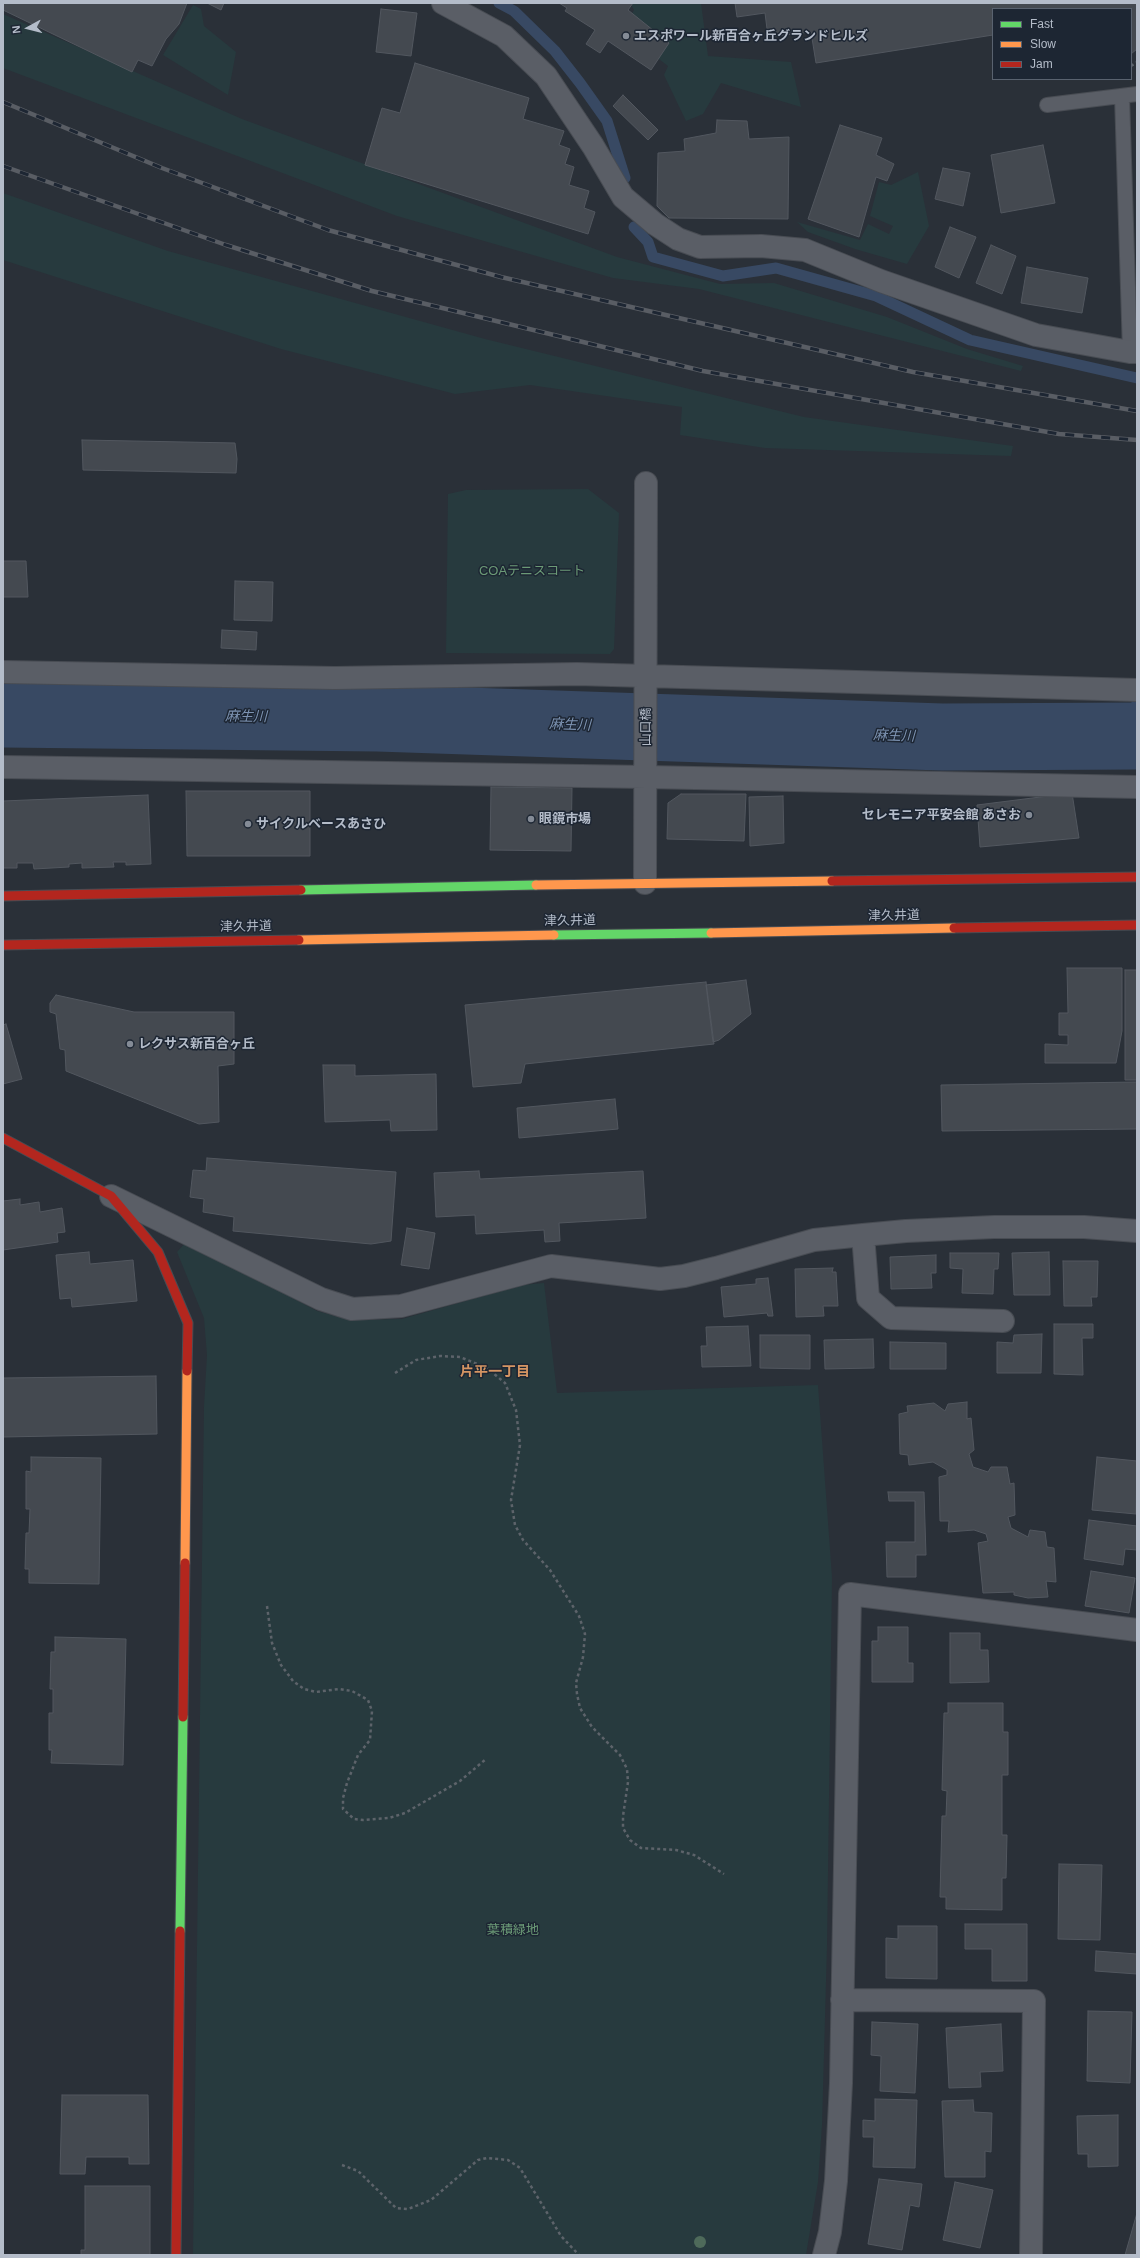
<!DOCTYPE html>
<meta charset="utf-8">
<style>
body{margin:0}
#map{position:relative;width:1140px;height:2258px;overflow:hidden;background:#2a3038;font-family:Helvetica,sans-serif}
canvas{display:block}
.frame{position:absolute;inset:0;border:4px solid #b4bcc9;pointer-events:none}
.legend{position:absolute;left:992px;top:8px;width:140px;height:72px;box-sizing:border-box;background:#1d2633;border:1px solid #59626f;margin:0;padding:5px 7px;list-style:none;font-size:12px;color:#b4bcc9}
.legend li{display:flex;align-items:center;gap:8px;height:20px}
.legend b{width:20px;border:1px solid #59626f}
.north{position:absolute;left:8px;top:8px;width:40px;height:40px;-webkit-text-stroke:3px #1d2633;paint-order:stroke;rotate:263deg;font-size:11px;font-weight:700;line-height:16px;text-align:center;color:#b4bcc9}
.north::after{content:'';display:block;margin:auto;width:14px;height:18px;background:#b4bcc9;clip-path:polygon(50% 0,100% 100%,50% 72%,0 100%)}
</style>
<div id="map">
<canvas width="1140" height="2258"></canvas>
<div class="frame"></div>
<ul class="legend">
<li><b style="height:5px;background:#63d668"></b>Fast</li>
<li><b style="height:5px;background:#ff974d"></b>Slow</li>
<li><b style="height:5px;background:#b3261e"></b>Jam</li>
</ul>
<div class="north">N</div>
</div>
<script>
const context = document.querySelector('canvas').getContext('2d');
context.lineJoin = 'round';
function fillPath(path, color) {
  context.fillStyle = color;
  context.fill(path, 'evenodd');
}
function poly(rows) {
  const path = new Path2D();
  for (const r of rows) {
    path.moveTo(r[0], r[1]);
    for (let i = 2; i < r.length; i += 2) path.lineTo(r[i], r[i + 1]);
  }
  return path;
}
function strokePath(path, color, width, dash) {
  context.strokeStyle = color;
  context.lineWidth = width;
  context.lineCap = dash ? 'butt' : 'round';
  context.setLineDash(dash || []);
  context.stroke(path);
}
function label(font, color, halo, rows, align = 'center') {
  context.font = font + ' Helvetica,"Noto Sans JP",sans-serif';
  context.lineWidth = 3;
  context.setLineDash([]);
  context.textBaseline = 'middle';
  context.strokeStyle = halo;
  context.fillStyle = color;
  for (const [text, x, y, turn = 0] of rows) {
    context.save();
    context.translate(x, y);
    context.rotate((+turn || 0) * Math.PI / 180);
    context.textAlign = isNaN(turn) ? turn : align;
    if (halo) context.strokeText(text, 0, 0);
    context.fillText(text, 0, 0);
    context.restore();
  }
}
fillPath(poly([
 [630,3,701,3,708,56,791,62,801,107,721,83,703,114,686,121,664,75,668,66,622,31,634,10],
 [193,5,201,9,204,26,236,52,228,95,163,55],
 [3,14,242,119,617,257,720,284,774,283,887,317,967,349,1023,366,1021,371,699,289,613,278,397,216,3,68],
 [918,172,929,226,907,264,855,249,808,232,797,222,860,240,868,224,889,234,893,226,870,216,879,182,891,185],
 [3,193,168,251,485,339,804,417,1013,446,1011,456,765,448,680,435,682,407,530,385,455,394,281,349,3,260],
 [588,489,619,513,614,649,610,654,446,653,448,494,466,490],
 [187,1241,317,1311,350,1320,402,1319,522,1285,544,1283,557,1393,818,1385,832,1577,827,1945,822,2125,818,2182,806,2255,193,2255,204,1407,207,1355,204,1318,177,1252]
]), '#273a3e');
strokePath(poly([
 [499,3,514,11,555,51,580,83,607,121,625,178],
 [634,227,648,242,653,257,723,276,776,268,876,296,970,340,1137,378],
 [1136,736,1137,702]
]), '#384963', 11);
strokePath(poly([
 [3,714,378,718,942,737,1137,736]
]), '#384963', 67);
const building = poly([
 [3,3,187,3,179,24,166,39,152,66,138,60,132,72,3,10,3,3],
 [207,3,224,3,221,10,207,3],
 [559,3,633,3,628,10,669,43,651,70,608,41,600,53,586,44,595,30,565,11,567,8,559,3],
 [735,3,1137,3,1137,49,1131,54,1131,9,993,9,993,35,816,63,811,32,768,37,765,13,737,17,735,3],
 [381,9,417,13,411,56,376,52,381,9],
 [415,63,529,98,523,119,564,131,559,145,570,149,565,164,574,167,569,185,589,191,584,208,595,212,588,234,365,165,382,108,400,113,415,63],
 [623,95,658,130,648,140,613,106,623,95],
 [717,120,747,121,749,139,789,137,788,219,669,218,657,206,658,153,685,151,684,139,716,133,717,120],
 [840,125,882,138,876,155,894,164,887,181,876,177,859,237,808,219,840,125],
 [1043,145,1055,203,1001,213,991,155,1043,145],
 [943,168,970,173,963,206,935,199,943,168],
 [950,227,976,237,959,278,935,267,950,227],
 [991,245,1016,256,1002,294,976,283,991,245],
 [1027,267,1088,278,1082,313,1021,303,1027,267],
 [82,440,235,443,237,459,236,473,83,470,82,440],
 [3,561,26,561,28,597,3,597,3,561],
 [235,581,273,582,272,621,234,620,235,581],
 [222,630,257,632,256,650,221,648,222,630],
 [491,787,572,788,571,851,490,850,491,787],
 [186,791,310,791,310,856,187,856,186,791],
 [1072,793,1079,838,980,847,977,805,1072,793],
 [681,794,746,794,744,841,667,839,668,803,681,794],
 [148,795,151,864,126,865,126,862,113,862,114,867,82,868,82,863,69,864,69,867,34,869,33,863,17,863,17,868,3,868,3,801,148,795],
 [783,796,784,843,750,846,749,797,783,796],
 [1067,968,1122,968,1122,1031,1116,1063,1045,1063,1045,1044,1068,1045,1068,1035,1059,1035,1059,1013,1068,1013,1067,968],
 [1125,970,1137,970,1137,1080,1125,1080,1125,970],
 [746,980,751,1014,719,1040,713,1042,706,985,746,980],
 [706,982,714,1044,525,1064,521,1083,473,1087,465,1005,706,982],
 [56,995,134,1012,234,1012,234,1064,218,1066,219,1122,199,1124,66,1071,65,1050,60,1049,56,1014,50,1012,50,1003,56,995],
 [6,1024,22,1079,3,1084,3,1025,6,1024],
 [323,1065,355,1065,355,1076,436,1074,437,1130,391,1131,390,1120,325,1122,323,1065],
 [1137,1082,1137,1129,942,1131,941,1085,1137,1082],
 [615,1099,618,1129,519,1138,517,1108,615,1099],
 [207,1158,396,1172,391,1241,371,1244,233,1231,234,1217,203,1212,204,1199,190,1197,193,1170,206,1171,207,1158],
 [479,1171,480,1179,643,1171,646,1218,559,1223,560,1241,545,1242,544,1230,476,1234,475,1215,436,1217,434,1173,479,1171],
 [20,1199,20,1205,39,1202,40,1212,62,1208,65,1232,57,1233,58,1242,3,1250,3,1201,20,1199],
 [407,1228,435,1233,429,1269,401,1265,407,1228],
 [89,1252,90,1264,133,1260,137,1301,72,1307,71,1298,60,1299,56,1255,89,1252],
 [1049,1252,1050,1295,1014,1295,1012,1253,1049,1252],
 [950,1253,999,1253,998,1269,994,1269,993,1294,962,1293,963,1269,950,1268,950,1253],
 [936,1255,936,1273,931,1273,932,1288,891,1289,890,1257,936,1255],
 [1063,1261,1098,1261,1097,1297,1091,1297,1092,1306,1064,1306,1063,1261],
 [833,1268,832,1272,836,1272,838,1306,823,1306,824,1316,796,1317,795,1269,833,1268],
 [768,1278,773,1316,768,1316,767,1313,724,1317,721,1287,756,1284,756,1279,768,1278],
 [1054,1324,1093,1324,1093,1338,1082,1338,1083,1375,1054,1374,1054,1324],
 [748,1326,751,1366,702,1367,701,1346,707,1346,706,1327,748,1326],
 [1042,1334,1041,1373,997,1373,997,1342,1013,1343,1014,1335,1042,1334],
 [760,1335,810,1335,810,1369,760,1368,760,1335],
 [873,1339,874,1368,825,1369,824,1340,873,1339],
 [890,1342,946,1343,946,1369,890,1369,890,1342],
 [156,1376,157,1434,3,1437,3,1378,156,1376],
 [967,1402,967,1419,971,1418,974,1450,969,1454,973,1467,988,1472,991,1467,1007,1467,1010,1484,1014,1483,1015,1515,1008,1517,1011,1528,1028,1537,1030,1530,1045,1532,1047,1547,1054,1548,1056,1582,1046,1581,1048,1597,1028,1598,1014,1595,1014,1592,983,1593,978,1543,988,1541,986,1534,974,1530,948,1532,949,1521,940,1521,939,1477,947,1475,947,1470,933,1462,909,1465,908,1455,900,1454,899,1414,908,1412,907,1406,934,1403,945,1411,948,1404,967,1402],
 [31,1457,101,1458,99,1584,29,1583,29,1569,25,1569,26,1533,29,1533,30,1509,26,1509,26,1471,31,1472,31,1457],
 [1097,1457,1137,1461,1136,1514,1092,1510,1097,1457],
 [888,1492,924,1492,926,1555,916,1555,916,1577,887,1577,886,1542,915,1542,915,1501,889,1501,888,1492],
 [1089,1520,1137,1526,1137,1550,1125,1549,1123,1565,1084,1559,1089,1520],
 [1091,1571,1135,1578,1129,1613,1085,1606,1091,1571],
 [878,1627,908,1627,908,1663,913,1663,913,1682,872,1682,872,1641,878,1641,878,1627],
 [950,1633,980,1633,980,1650,988,1650,989,1682,950,1683,950,1633],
 [55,1637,126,1639,123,1765,51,1763,52,1750,49,1750,49,1713,53,1713,53,1689,50,1689,51,1652,55,1652,55,1637],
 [948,1703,1003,1703,1003,1732,1008,1732,1008,1775,1002,1775,1002,1835,1007,1835,1006,1878,1002,1878,1002,1910,946,1909,946,1897,940,1897,942,1816,946,1816,947,1791,942,1790,944,1713,948,1713,948,1703],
 [1059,1864,1102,1865,1100,1940,1058,1939,1059,1864],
 [965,1924,1027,1924,1027,1981,992,1981,992,1949,965,1949,965,1924],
 [898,1926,937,1926,937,1979,886,1978,886,1938,898,1939,898,1926],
 [1096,1951,1137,1954,1137,1974,1095,1971,1096,1951],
 [1088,2011,1132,2012,1130,2083,1087,2081,1088,2011],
 [872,2022,918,2024,915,2093,880,2091,881,2056,871,2055,872,2022],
 [1001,2024,1003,2071,980,2072,981,2087,949,2088,946,2028,1001,2024],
 [62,2095,148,2095,149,2164,129,2164,129,2157,86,2157,85,2174,60,2174,62,2095],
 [875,2099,917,2100,915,2168,873,2167,874,2137,863,2137,863,2120,875,2121,875,2099],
 [973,2100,974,2112,992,2113,991,2152,985,2151,985,2177,945,2177,942,2101,973,2100],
 [1118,2115,1118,2166,1088,2167,1088,2154,1078,2154,1077,2116,1118,2115],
 [879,2179,922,2184,919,2207,910,2205,902,2250,868,2244,879,2179],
 [955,2182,993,2190,980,2248,943,2240,955,2182],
 [85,2186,150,2186,150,2255,81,2255,81,2250,85,2250,85,2186],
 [1137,2213,1137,2255,1125,2255,1137,2213]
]);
fillPath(building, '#444950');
strokePath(building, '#52575f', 1);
const lane = poly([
 [1122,96,1130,352],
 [1047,105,1137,94]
]);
const street = poly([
 [443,3,504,36,546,76,593,146,623,197,655,224,678,239,700,247,761,246,805,250,881,281,1036,335,1130,352,1137,352],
 [3,672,335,678,577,674,1137,690],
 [3,767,646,777,1137,787],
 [645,883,646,483],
 [111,1196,321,1299,352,1309,401,1306,551,1266,660,1279,684,1276,716,1268,814,1240,863,1235,906,1231,994,1227,1084,1227,1137,1231],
 [863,1235,868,1298,891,1318,1003,1321],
 [842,2000,1034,2001,1031,2255],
 [824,2255,830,2232,836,2181,841,2083,850,1594,1137,1630]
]);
const fast = poly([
 [301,890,536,885],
 [554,935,711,933],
 [180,1931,183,1717]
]);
const slow = poly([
 [536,885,832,881],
 [711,933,954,928],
 [299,940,554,935],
 [185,1563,187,1371]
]);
const jam = poly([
 [832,881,1137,877],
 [3,896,301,890],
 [954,928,1137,925],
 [3,945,299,940],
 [3,1138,111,1196,158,1252,188,1323,187,1371],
 [183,1717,185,1563],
 [176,2255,180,1931]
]);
strokePath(lane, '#484c53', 16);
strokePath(street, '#484c53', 24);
strokePath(fast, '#484c53', 11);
strokePath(slow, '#484c53', 11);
strokePath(jam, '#484c53', 11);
strokePath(poly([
 [1131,66,1137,62],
 [395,1373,416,1360,440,1356,460,1357,487,1368,505,1383,516,1410,520,1445,511,1500,515,1525,523,1540,550,1570,579,1616,585,1634,583,1657,576,1683,577,1694,580,1708,592,1727,620,1755,627,1769,628,1782,623,1816,623,1828,630,1840,641,1848,676,1850,694,1855,724,1874],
 [267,1606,272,1643,281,1665,293,1681,304,1689,316,1692,339,1689,352,1691,368,1700,372,1711,370,1740,358,1755,347,1783,343,1798,343,1809,354,1819,363,1820,389,1818,405,1813,460,1781,486,1759],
 [342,2165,358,2171,396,2208,408,2209,431,2200,478,2160,487,2158,508,2160,520,2168,561,2236,579,2255]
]), '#5d636a', 2.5, [3, 3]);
strokePath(lane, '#5a5e66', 14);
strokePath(street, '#5a5e66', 22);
strokePath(fast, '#63d668', 9);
strokePath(slow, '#ff974d', 9);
strokePath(jam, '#b3261e', 9);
const rail = poly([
 [3,102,162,168,328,230,501,277,913,372,1137,411],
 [3,166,226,245,372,291,703,371,1059,434,1137,440]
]);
strokePath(rail, '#595d64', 4.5);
strokePath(rail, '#1d2633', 3, [9]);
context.fillStyle = '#4e6a5a';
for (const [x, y] of [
 [700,2242]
]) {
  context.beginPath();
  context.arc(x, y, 6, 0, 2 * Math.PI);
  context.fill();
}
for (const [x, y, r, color] of [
 [626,36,4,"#848b96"],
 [1029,815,4,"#848b96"],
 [531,819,4,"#848b96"],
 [248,824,4,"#848b96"],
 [130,1044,4,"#848b96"]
]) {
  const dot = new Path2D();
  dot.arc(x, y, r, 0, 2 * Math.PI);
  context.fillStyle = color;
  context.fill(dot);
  strokePath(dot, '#1d2633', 1.5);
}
label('bold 13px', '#b4bcc9', '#1d2633', [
 ["エスポワール新百合ヶ丘グランドヒルズ",634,36],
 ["セレモニア平安会館 あさお",1021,815,"right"],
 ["眼鏡市場",539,819],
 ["サイクルベースあさひ",256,824],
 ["レクサス新百合ヶ丘",138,1044]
], 'left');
label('13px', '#6b9a76', '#1d2633', [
 ["COAテニスコート",532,571],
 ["葉積緑地",513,1930]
]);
label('13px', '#b4bcc9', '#1d2633', [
 ["山口橋",646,727,-90],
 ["津久井道",894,916,-1],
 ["津久井道",570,921,-1],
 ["津久井道",246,927,-1]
]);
label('italic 14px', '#7c92b1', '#1d2633', [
 ["麻生川",246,717,1],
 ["麻生川",570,725,2],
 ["麻生川",894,736,2]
]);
label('bold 14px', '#d59563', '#1d2633', [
 ["片平一丁目",495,1372]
]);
</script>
